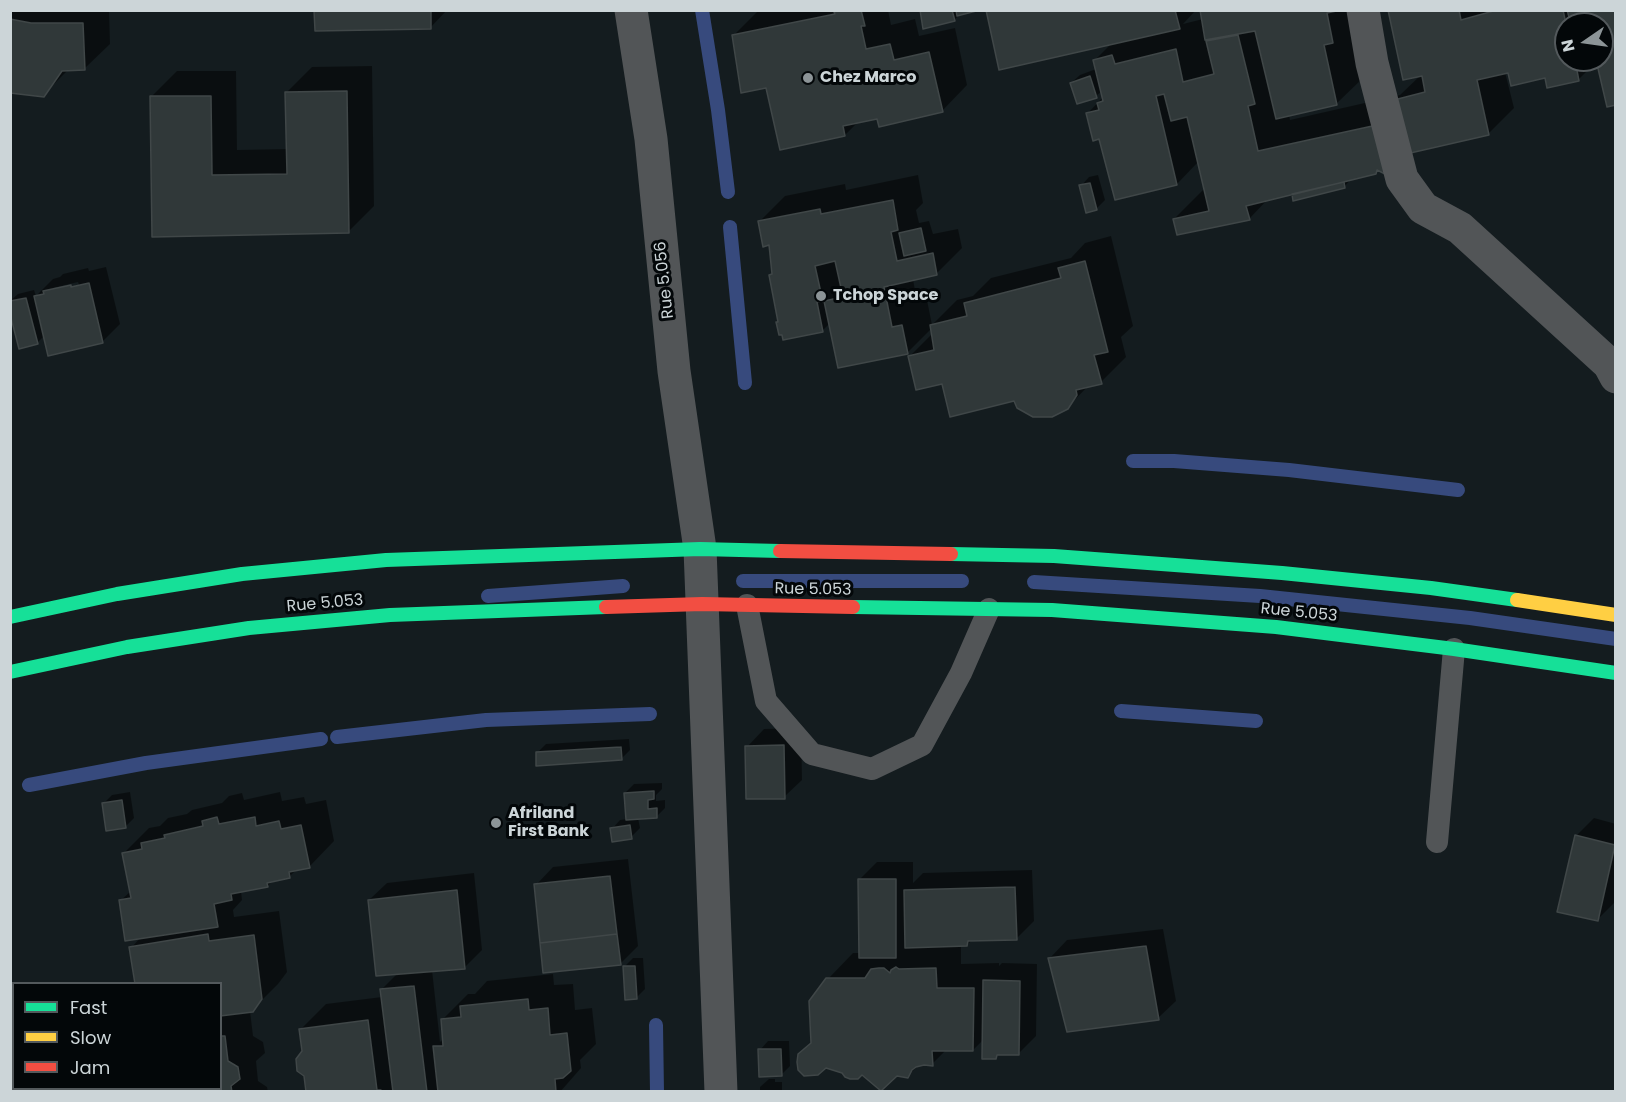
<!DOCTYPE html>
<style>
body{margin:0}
#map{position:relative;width:1626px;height:1102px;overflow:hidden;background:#141c1f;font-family:Poppins,sans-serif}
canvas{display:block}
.frame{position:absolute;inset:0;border:12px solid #ccd5d8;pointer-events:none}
.legend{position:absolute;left:12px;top:982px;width:210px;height:108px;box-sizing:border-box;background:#030709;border:2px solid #53595c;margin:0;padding:8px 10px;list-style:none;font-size:18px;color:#ccd5d8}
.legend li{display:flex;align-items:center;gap:12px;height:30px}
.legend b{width:30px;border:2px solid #53595c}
.north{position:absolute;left:1554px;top:12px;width:60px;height:60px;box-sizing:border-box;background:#030709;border:2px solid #53595c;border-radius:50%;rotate:257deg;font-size:16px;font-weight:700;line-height:24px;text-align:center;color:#ccd5d8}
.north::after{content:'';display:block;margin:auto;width:21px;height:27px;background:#8c9497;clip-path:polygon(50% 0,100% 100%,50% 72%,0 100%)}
</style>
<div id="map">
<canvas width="1626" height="1102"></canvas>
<div class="frame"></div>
<ul class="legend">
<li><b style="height:8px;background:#16e098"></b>Fast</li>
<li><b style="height:8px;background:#ffcf43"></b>Slow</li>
<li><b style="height:8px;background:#f24e42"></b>Jam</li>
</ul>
<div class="north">N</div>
</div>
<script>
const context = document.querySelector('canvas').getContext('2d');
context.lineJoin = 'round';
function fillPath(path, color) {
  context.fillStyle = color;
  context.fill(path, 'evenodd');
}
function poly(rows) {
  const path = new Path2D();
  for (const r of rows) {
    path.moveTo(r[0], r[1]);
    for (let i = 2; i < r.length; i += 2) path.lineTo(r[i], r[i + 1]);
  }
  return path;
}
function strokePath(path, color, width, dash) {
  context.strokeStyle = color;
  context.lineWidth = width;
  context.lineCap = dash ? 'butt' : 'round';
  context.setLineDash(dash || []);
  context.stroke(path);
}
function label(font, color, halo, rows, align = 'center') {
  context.font = font + ' Poppins,sans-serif';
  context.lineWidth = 6;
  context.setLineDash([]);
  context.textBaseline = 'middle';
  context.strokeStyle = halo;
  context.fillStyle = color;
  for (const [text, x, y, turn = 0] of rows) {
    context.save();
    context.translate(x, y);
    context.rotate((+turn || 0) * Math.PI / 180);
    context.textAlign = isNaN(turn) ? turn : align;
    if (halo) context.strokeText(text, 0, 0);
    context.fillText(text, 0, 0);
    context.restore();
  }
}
fillPath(poly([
 [10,10,109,10,110,44,84,69,69,69,43,95,10,92],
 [316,10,447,10,430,28],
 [759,10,888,10,891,25,915,19,919,36,955,28,967,85,942,111,878,117,858,122,845,135,767,86,733,36],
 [921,10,974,10,961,13,954,20],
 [987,10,1196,10,1183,24,1203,19,1201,10,1357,10,1362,79,1336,104,1289,114,1290,120,1400,95,1422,74,1390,10,1616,10,1616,104,1598,60,1579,79,1509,71,1505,72,1514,108,1488,134,1407,152,1375,173,1352,178,1344,187,1293,193,1269,198,1249,219,1174,219,1205,188,1199,161,1177,184,1100,137,1088,113,1103,97,1102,91,1096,96,1071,83,1080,75,1096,69,1094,61,1112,43],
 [1566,24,1602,24,1602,60,1566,60],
 [372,66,374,206,348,232,153,235,151,97,177,71,236,71,237,150,288,149,287,92,312,67],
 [918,175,923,203,916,210,919,223,929,221,933,234,958,229,962,248,937,273,913,279,917,302,927,300,932,325,957,300,973,296,991,278,1071,258,1085,243,1111,236,1133,326,1121,337,1126,357,1101,382,1089,385,1067,408,1015,400,943,382,909,357,933,333,932,328,907,353,830,323,823,330,780,321,771,243,760,221,785,196,845,184,846,190],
 [1098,175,1105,200,1096,209,1081,186,1089,177],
 [106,267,120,324,102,342,45,335,37,343,10,301,18,294,34,290,36,296,53,279,60,277,63,274,88,268,89,271],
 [78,282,79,285,53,291,53,288],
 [801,728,802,780,784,797,747,747,764,729],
 [629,739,630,750,621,759,538,752,546,744],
 [662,783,662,789,656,795,656,801,665,800,665,808,656,817,638,818,640,828,631,837,612,829,620,820,627,819,625,793,634,784],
 [130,792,134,818,125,827,103,804,112,795],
 [280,792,282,801,304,797,306,804,326,800,334,841,309,867,297,869,289,877,273,880,268,886,241,891,242,900,233,910,234,917,279,911,287,972,278,984,252,1010,250,1011,253,1036,263,1042,265,1053,256,1061,258,1081,267,1087,268,1092,165,1092,220,1088,220,984,131,948,141,937,120,901,131,891,123,854,149,828,160,826,168,818,187,814,192,810,222,803,229,796,242,793,244,800],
 [1594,818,1616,824,1616,899,1615,902,1597,920,1576,836],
 [628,859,638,946,621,963,536,885,553,867],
 [877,862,913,862,913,883,923,873,1032,870,1034,921,1016,939,972,940,967,945,961,945,961,964,999,963,999,966,1002,963,1037,964,1036,1036,1018,1054,999,1054,996,1057,984,1039,973,1050,946,1050,932,1064,924,1063,918,1066,907,1076,843,1072,812,1043,828,979,853,953,860,953,860,879],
 [474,873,482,950,465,967,432,970,440,1042,444,1038,442,1020,468,994,475,994,487,981,553,974,554,985,573,984,575,1010,592,1008,596,1044,580,1060,581,1068,560,1092,439,1090,437,1092,308,1092,301,1029,326,1004,382,997,381,990,398,973,369,900,387,883],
 [1163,929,1176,1001,1158,1018,1050,958,1067,940],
 [633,958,643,958,645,989,637,997,624,967],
 [768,1041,789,1041,790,1066,781,1075,760,1050],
 [769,1079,775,1079,775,1082,782,1082,782,1092,760,1092,760,1087]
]), '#0007');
strokePath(poly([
 [702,10,718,110,728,192],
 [730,227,745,383],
 [1133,461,1174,461,1289,470,1458,490],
 [743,581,962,581],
 [1034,582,1260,596,1470,618,1616,639],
 [488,596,623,586],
 [1121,711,1256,721],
 [337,737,486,720,650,714],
 [29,785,146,763,321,739],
 [656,1025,657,1092]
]), '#374a7d', 14);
const building = poly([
 [314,10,431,10,431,29,315,31,314,10],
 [840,10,861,10,865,26,861,26,866,49,890,44,894,60,929,52,943,112,879,127,877,119,843,126,845,136,780,150,766,88,741,93,732,35,835,14,834,12,840,10],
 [920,10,952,10,955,21,923,29,920,10],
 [956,10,980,10,957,16,956,10],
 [986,10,1175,10,1180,29,999,70,986,10],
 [1200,10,1341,10,1327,13,1333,43,1324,45,1337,105,1276,119,1255,31,1205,40,1200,10],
 [1388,10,1459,10,1461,20,1497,10,1563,10,1566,24,1566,60,1575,60,1579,81,1547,88,1545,78,1511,86,1508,73,1477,80,1489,135,1406,154,1394,100,1425,92,1422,76,1403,80,1388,10],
 [1567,10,1616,10,1616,105,1607,107,1596,60,1602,60,1602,24,1571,24,1567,10],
 [10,19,31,23,83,23,85,70,62,71,44,97,10,93,10,19],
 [1238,35,1255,104,1248,106,1258,151,1377,125,1385,174,1377,170,1376,174,1246,206,1250,220,1177,235,1173,219,1209,211,1187,117,1171,121,1164,94,1156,96,1177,185,1115,200,1099,139,1093,141,1086,113,1099,110,1097,103,1103,101,1093,60,1112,55,1115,64,1176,49,1183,82,1214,74,1206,41,1238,35],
 [1090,76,1097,98,1077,104,1070,83,1090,76],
 [347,91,349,233,152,237,150,96,211,96,212,175,287,174,285,92,347,91],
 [1344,182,1345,188,1293,201,1292,194,1344,182],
 [1090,183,1097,210,1086,213,1079,185,1090,183],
 [893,200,898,230,891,232,897,261,933,253,937,275,884,287,892,327,902,325,908,354,838,368,824,301,843,297,835,261,815,266,823,302,817,302,823,332,783,340,782,335,779,335,776,322,778,322,769,275,772,274,769,245,763,247,758,221,820,209,821,214,893,200],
 [921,228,926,251,904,256,899,233,921,228],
 [1085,261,1108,352,1094,355,1102,384,1076,390,1077,395,1068,409,1052,417,1033,417,1017,408,1014,401,950,417,942,384,916,390,908,356,934,350,930,325,967,316,964,303,1061,278,1058,268,1085,261],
 [89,283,103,343,48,356,34,296,44,294,43,291,71,285,71,287,89,283],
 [26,298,38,344,19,349,10,314,10,301,26,298],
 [784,745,785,799,746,799,745,746,784,745],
 [621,747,622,760,536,766,536,752,621,747],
 [654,791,654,799,648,800,648,809,657,808,657,818,626,820,624,793,654,791],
 [122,800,126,828,106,831,102,803,122,800],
 [217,817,219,824,255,817,256,826,279,821,281,829,301,825,310,868,289,872,290,878,267,883,268,887,231,894,232,900,214,904,218,927,125,941,119,900,131,898,122,853,142,849,141,843,165,838,164,835,203,826,202,821,217,817],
 [630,825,632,839,612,842,610,828,630,825],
 [1575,835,1615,845,1598,921,1557,912,1575,835],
 [610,876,617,934,540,943,534,884,610,876],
 [858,879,896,879,896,958,859,958,858,879],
 [1015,887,1017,940,968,941,967,946,905,948,904,890,1015,887],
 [457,890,465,969,376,976,368,900,457,890],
 [208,934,209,941,254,935,262,999,253,1012,220,1016,220,984,135,984,129,947,208,934],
 [617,934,621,965,543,973,540,943,617,934],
 [1146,946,1159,1020,1067,1032,1048,958,1146,946],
 [623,966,635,966,637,999,625,1000,623,966],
 [896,967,899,969,936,968,937,988,974,988,973,1051,932,1051,933,1066,924,1065,916,1067,912,1070,908,1078,897,1076,881,1091,862,1075,858,1079,850,1079,845,1077,842,1073,826,1068,818,1075,804,1076,798,1070,797,1062,798,1054,811,1043,809,1001,826,978,865,978,871,969,879,968,884,968,890,973,891,970,896,967],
 [983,980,1020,981,1019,1055,997,1055,996,1059,982,1059,983,980],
 [414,986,427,1092,393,1092,380,989,414,986],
 [528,999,529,1010,548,1008,550,1035,567,1033,571,1071,563,1078,555,1079,556,1092,438,1092,433,1046,443,1046,441,1019,461,1017,460,1006,528,999],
 [368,1020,377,1090,381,1090,382,1092,306,1092,304,1076,297,1071,296,1059,302,1051,299,1029,368,1020],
 [220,1036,225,1036,228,1061,238,1067,240,1079,231,1086,232,1092,163,1092,163,1088,220,1088,220,1036],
 [758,1049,781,1049,782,1076,759,1077,758,1049]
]);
fillPath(building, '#303839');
strokePath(building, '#404748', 1.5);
strokePath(poly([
 [747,605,766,701,812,754,872,769,922,745,961,673,989,609],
 [1437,842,1454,649]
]), '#525557', 22);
strokePath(poly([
 [631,10,651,139,674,371,700,549,721,1092],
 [1363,10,1372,63,1402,179,1423,208,1460,228,1609,364,1616,377]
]), '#525557', 33);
strokePath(poly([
 [951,554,1054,556,1282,573,1431,588,1517,600],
 [853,607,1052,610,1276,627,1454,649,1616,673],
 [10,617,117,594,242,574,386,560,700,549,780,551],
 [10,672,127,647,249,628,390,615,606,607]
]), '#16e098', 14);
strokePath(poly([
 [1517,600,1616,615]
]), '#ffcf43', 14);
strokePath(poly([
 [780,551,951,554],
 [606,607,702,604,853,607]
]), '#f24e42', 14);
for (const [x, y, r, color] of [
 [808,78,6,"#8c9497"],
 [821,296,6,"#8c9497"],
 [496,823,6,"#8c9497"]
]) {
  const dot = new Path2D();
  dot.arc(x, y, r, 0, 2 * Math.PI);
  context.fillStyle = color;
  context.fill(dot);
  strokePath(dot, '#030709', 2);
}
label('bold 16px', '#ccd5d8', '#030709', [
 ["Chez Marco",820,78],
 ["Tchop Space",833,296],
 ["Afriland",508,814],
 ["First Bank",508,832]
], 'left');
label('16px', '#ccd5d8', '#030709', [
 ["Rue 5.056",665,280,-96],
 ["Rue 5.053",813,590,1],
 ["Rue 5.053",325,604,-5],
 ["Rue 5.053",1299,613,6]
]);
</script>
